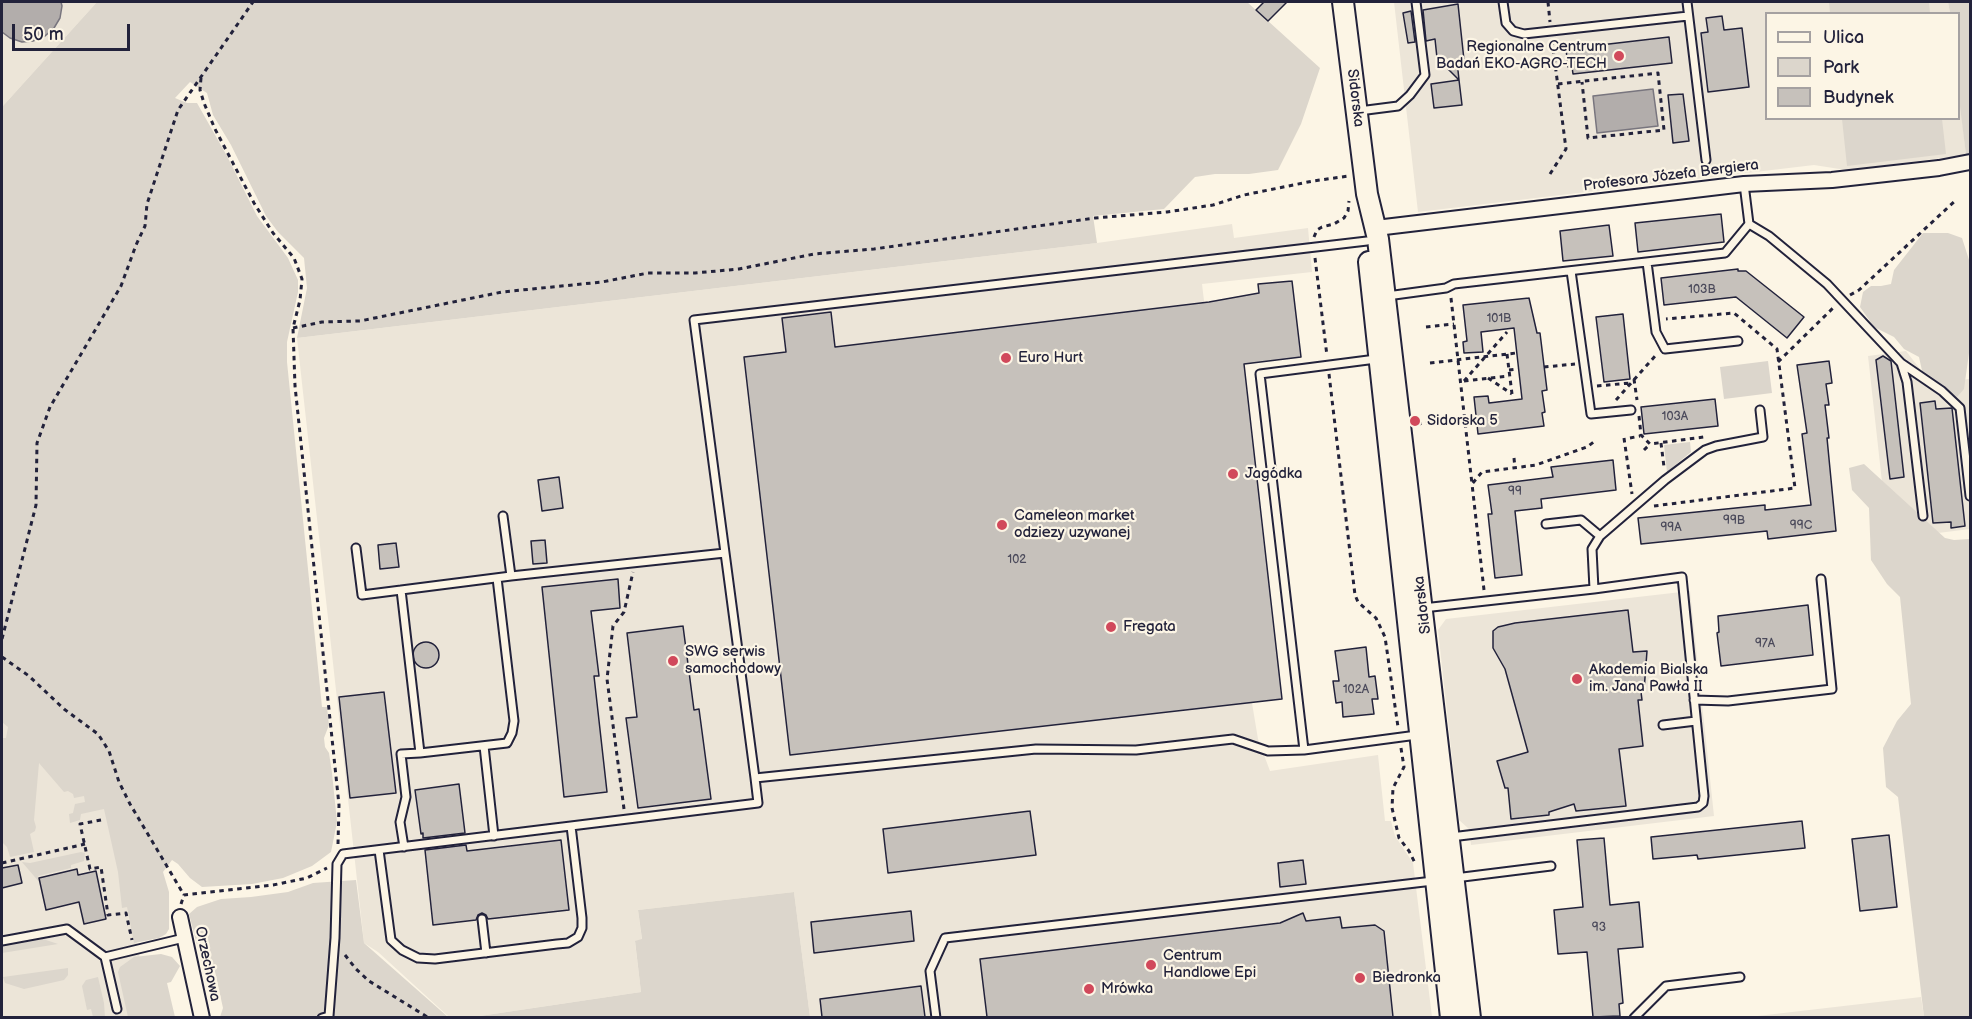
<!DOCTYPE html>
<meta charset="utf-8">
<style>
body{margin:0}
#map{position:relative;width:1972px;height:1019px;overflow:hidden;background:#fcf5e5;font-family:"Balsamiq Sans",sans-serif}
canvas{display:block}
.frame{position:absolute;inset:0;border:3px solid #22223b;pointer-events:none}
.legend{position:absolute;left:1765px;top:12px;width:195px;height:108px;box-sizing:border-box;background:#fcf5e5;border:2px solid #a5a1a1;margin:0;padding:8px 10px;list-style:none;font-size:18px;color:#22223b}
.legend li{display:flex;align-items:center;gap:12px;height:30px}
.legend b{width:30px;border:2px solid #a5a1a1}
.scale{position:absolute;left:12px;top:24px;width:118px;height:27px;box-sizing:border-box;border:3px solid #22223b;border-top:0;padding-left:8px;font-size:18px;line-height:21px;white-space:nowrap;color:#22223b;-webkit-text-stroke:4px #fcf5e5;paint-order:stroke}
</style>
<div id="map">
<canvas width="1972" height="1019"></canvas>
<div class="frame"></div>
<ul class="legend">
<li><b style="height:8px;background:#fcf5e5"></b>Ulica</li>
<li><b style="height:16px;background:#dcd6cc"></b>Park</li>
<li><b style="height:16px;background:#c6c1bb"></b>Budynek</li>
</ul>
<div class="scale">50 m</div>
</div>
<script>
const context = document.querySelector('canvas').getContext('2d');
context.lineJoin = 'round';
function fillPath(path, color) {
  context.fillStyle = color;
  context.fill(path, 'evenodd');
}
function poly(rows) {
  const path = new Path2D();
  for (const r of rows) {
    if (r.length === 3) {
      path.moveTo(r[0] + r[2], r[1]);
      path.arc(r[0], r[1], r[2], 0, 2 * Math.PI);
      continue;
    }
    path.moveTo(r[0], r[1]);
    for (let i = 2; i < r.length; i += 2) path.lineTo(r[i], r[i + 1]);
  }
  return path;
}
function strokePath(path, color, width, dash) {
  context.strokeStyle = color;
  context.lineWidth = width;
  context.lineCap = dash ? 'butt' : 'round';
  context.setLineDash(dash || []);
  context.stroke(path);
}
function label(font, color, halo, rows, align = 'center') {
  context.font = font + ' "Balsamiq Sans",sans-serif';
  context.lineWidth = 4.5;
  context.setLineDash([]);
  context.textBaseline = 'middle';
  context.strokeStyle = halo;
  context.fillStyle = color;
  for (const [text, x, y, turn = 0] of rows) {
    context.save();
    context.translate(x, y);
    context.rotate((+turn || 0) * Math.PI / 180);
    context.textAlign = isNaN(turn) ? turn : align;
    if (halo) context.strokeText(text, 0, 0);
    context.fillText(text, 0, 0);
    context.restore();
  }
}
fillPath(poly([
 [2,2,97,2,2,107],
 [1394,2,1948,2,1950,13,1766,14,1766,118,1958,118,1959,90,1966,155,1846,170,1814,165,1418,212],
 [1232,224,1234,238,1308,228,1312,272,1202,284,1252,703,1258,739,1270,771,1378,755,1385,821,1391,821,1395,836,1413,863,1432,1017,810,1017,794,892,638,910,642,940,635,942,641,992,473,1017,449,1017,378,952,364,943,297,338,1097,243],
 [1906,351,1920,369,1923,385,1969,379,1970,529,1938,533,1882,482,1868,356],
 [1690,591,1714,816,1471,845,1469,829,1459,820,1438,630,1446,619],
 [2,684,103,779,152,1017,2,1017],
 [1921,997,1924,1017,1749,1017]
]), '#ece5d8');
fillPath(poly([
 [97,2,1247,2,1320,68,1301,124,1278,170,1249,174,1215,174,1195,177,1164,209,1093,216,1097,243,297,338,307,288,304,258,278,232,266,216,231,145,213,115,207,93,190,82,175,98,187,103,197,103,227,156,257,216,288,258,298,280,298,292,287,342,287,362,322,707,327,707,329,725,324,738,325,747,329,753,332,773,337,822,331,852,312,866,283,878,252,884,202,887,190,878,178,864,172,860,163,872,169,892,169,929,166,934,159,938,134,943,127,907,122,908,118,872,104,809,81,814,80,820,70,823,69,814,73,813,75,804,85,802,84,796,74,798,73,794,68,791,64,792,39,763,34,820,36,827,35,831,30,834,34,852,10,857,7,847,2,842,2,738,6,738,8,727,2,722,2,107],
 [1829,2,1929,2,1930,13,1830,13],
 [1948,2,1970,2,1970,154,1966,155,1958,90,1958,14,1950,13],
 [1842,119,1942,119,1946,154,1847,166],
 [1923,233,1948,233,1962,238,1970,263,1969,353,1964,389,1957,397,1923,375,1919,357,1904,349,1894,337,1874,327,1860,307,1863,292,1871,286,1881,286,1891,284,1894,270],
 [1768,361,1772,393,1724,399,1720,367],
 [1690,442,1691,452,1667,472,1664,445],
 [1864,464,1945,538,1954,540,1970,539,1970,1017,1924,1017,1898,797,1886,787,1883,748,1897,721,1911,704,1900,597,1887,584,1871,560,1869,508,1852,490,1849,468],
 [81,852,85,853,84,861,71,865,71,868,38,876,40,883,22,862,30,863],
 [356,880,364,943,448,1017,220,1017,223,1008,214,967,203,968,189,914,197,907,221,899,251,897,288,892,313,883],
 [794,892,810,1017,473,1017,641,992,635,941,642,939,638,910],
 [43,939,58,944,2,953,2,947],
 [161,954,172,957,180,966,171,982,167,983,175,1017,128,1017,118,972,120,967,134,957],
 [68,968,68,975,64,980,24,989,5,983,3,977],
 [98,977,104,1003,105,1017,93,1017,91,1009,87,1010,82,986,86,980]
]), '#dcd6cc');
const water = poly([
 [2,2,61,2,62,6,60,18,54,28,45,36,33,41,22,42,10,38,2,32,2,2],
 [1653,89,1658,126,1597,133,1593,96,1653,89]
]);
fillPath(water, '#b2adab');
strokePath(water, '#78757e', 1.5);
const building = poly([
 [1264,2,1287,2,1268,21,1256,10,1264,2],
 [1458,4,1464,60,1457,61,1459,80,1437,58,1435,39,1426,41,1423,10,1458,4],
 [1411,11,1415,42,1408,43,1403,13,1411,11],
 [1722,16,1724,30,1742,28,1749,87,1708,92,1701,33,1708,32,1706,18,1722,16],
 [1669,37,1672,63,1573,74,1572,67,1568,67,1566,49,1669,37],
 [1459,80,1462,105,1434,108,1431,84,1459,80],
 [1683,94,1689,141,1673,143,1668,95,1683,94],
 [1721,214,1724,242,1638,252,1635,223,1721,214],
 [1609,225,1613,256,1563,261,1560,231,1609,225],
 [1738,269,1738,271,1746,271,1804,317,1787,338,1736,297,1664,305,1661,278,1738,269],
 [1292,281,1301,357,1244,364,1282,699,790,755,744,357,786,352,782,318,831,312,835,347,1209,302,1259,293,1258,284,1292,281],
 [1529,298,1537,333,1540,333,1547,390,1542,391,1545,412,1542,413,1544,426,1478,434,1474,397,1488,396,1489,403,1522,399,1514,328,1481,332,1483,352,1464,353,1463,342,1467,341,1463,305,1529,298],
 [1623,314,1630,379,1604,382,1596,317,1623,314],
 [1883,356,1891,361,1904,477,1890,479,1876,360,1883,356],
 [1829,361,1832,383,1826,384,1829,405,1825,405,1829,438,1827,438,1836,531,1768,539,1767,531,1641,544,1638,518,1765,505,1765,510,1811,505,1802,434,1807,433,1797,365,1829,361],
 [1715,399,1718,426,1644,434,1641,407,1715,399],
 [1935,401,1936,409,1952,408,1965,526,1951,528,1951,522,1933,523,1920,403,1935,401],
 [1613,460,1616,490,1541,499,1542,508,1515,511,1522,575,1495,578,1488,514,1492,514,1488,485,1553,477,1551,467,1613,460],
 [559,477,563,508,542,511,538,480,559,477],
 [545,540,547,563,533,564,531,541,545,540],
 [396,543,399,567,380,569,378,545,396,543],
 [618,579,620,608,591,611,599,676,594,676,607,792,564,797,542,587,618,579],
 [1808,605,1813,655,1721,666,1717,633,1719,632,1718,616,1808,605],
 [1628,610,1633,652,1647,651,1644,691,1641,692,1642,700,1638,700,1643,746,1619,749,1626,806,1576,811,1574,804,1549,812,1549,815,1511,819,1508,788,1505,788,1497,761,1528,752,1505,669,1493,648,1493,631,1498,627,1515,623,1628,610],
 [683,626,694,710,699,709,711,799,638,808,626,718,637,717,627,633,683,626],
 [426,655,13],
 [1366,647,1369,677,1375,676,1378,699,1372,699,1374,714,1343,717,1342,702,1336,703,1333,681,1339,681,1335,651,1366,647],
 [384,692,396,793,350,798,339,697,384,692],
 [459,784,465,833,423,838,423,833,421,834,415,790,459,784],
 [1030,811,1036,855,888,873,883,829,1030,811],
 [1802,821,1805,848,1698,859,1697,855,1653,859,1651,837,1802,821],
 [1889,835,1897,907,1860,911,1852,839,1889,835],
 [1604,838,1610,905,1639,902,1643,947,1618,949,1623,1003,1619,1004,1620,1016,1593,1017,1587,952,1558,954,1554,910,1583,907,1577,840,1604,838],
 [561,840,569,910,488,919,486,915,482,913,478,915,476,920,433,925,425,850,466,845,467,851,561,840],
 [1303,860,1306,884,1280,887,1278,863,1303,860],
 [18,865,22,883,2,888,2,868,18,865],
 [77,869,78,875,96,871,106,919,84,924,79,902,46,910,39,878,77,869],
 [911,911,914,941,814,953,811,922,911,911],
 [1303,913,1306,921,1340,917,1342,928,1375,925,1384,931,1393,1017,987,1017,980,959,1280,923,1303,913],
 [921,986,925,1017,822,1017,820,999,921,986]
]);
fillPath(building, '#c6c1bb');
strokePath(building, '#22223b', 1.5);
const lane = poly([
 [1503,2,1506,23,1513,31,1524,34,1688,16],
 [1687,2,1706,160],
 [1359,111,1398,106,1410,95,1425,75,1416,2],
 [1744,184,1749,224],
 [1647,262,1656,332,1665,349,1738,341],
 [1571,271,1591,414,1631,410],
 [1387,296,1446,288,1454,284,1725,253,1749,224,1769,236,1827,284,1901,363,1907,382,1923,516],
 [1376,359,1260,374,1304,750,1417,735],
 [1901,363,1942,391,1960,408,1970,496],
 [1546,524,1581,520,1600,536],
 [356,548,362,595,511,576,503,516],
 [511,576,725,553],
 [401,590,420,753,507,743,512,733,514,721,497,578],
 [1423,608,1594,589,1592,549,1600,536,1665,480,1705,450,1716,446,1763,437,1760,410],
 [1694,700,1728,701,1832,689,1821,579],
 [1663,725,1696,721],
 [484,746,494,836],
 [1304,750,1268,751,1233,739,1136,750,1036,749,755,778,694,320,1367,241],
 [1451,837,1698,807,1703,803,1704,796,1682,577,1594,589],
 [404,847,400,822,406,797,401,754,420,753],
 [379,850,391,940,402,950,418,958,435,959,557,944,568,943,578,937,582,928,582,918,571,826],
 [1455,878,1551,866],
 [482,919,486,953],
 [2,941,67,929,105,957,117,1009],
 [105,957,184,938],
 [322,1018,329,1016,335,938,337,864,343,854,758,803,755,778],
 [936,1018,930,971,945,938,1433,881],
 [1634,1018,1666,986,1740,977]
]);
const street = poly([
 [1376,228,1744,184,1832,180,1939,168,1970,162],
 [180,917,202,1018]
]);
const secondary = poly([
 [1343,2,1367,194,1378,239,1470,1018],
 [1369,262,1451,1018]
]);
strokePath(lane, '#22223b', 11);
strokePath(street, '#22223b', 18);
strokePath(secondary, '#22223b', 24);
strokePath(poly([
 [1548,2,1550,22],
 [201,78,200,90,204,103,215,129,254,203,273,233,294,258,302,279,300,300,293,328,295,386,339,805,338,844],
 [1558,84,1658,73,1664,130,1588,138,1582,82],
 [1550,174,1566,149,1552,40],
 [1314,237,1317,230,1322,227,1334,224,1344,218,1348,211,1349,201],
 [1315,258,1327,356],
 [1850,295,1859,290,1956,200],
 [1451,298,1472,484],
 [1426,327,1454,324],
 [293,328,322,322,360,321,502,292,602,282,648,273,695,273,739,269,814,254,874,249,1095,218,1167,212,1213,205,1244,195,1313,181,1349,176],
 [1507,354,1512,394],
 [1778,362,1833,308],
 [1430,363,1516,353],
 [1544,367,1575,364],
 [1509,370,1518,369],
 [1329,374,1355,595,1358,602,1376,618,1385,637,1398,727],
 [1488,378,1512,394],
 [1634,379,1637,400],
 [1464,381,1507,332],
 [1464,381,1509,376],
 [1597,386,1630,383],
 [1616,400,1656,355],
 [1639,416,1641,435,1650,444,1704,437],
 [1436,419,1463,417],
 [1417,424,1437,422],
 [1624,438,1632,494],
 [1630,438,1640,436],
 [1661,443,1664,467],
 [1644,450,1650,444],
 [1514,458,1515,468],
 [1654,506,1795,488,1777,349,1734,313,1666,319],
 [1484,590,1472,484,1482,472,1536,465,1587,447,1595,441],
 [2,639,36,505,37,443,50,407,121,286,136,245,145,226,147,204,178,110,253,2],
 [2,657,29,676,64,709,98,734,109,751,119,782,130,804,184,895],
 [1401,748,1404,767,1393,788,1392,808,1399,838,1409,851,1416,865],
 [624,809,607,679,613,626,624,612,633,572],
 [101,820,80,824,90,869,101,867,108,915,126,913,132,940],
 [2,863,85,844],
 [181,904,184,895,273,885,307,878,327,868],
 [345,955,356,969,369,981,429,1018]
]), '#22223b', 3, [4.5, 4.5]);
strokePath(lane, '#fcf5e5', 7);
strokePath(street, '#fcf5e5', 14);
strokePath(secondary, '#fcf5e5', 20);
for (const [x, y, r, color] of [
 [1619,56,6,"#d1495b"],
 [1006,358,6,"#d1495b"],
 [1415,421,6,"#d1495b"],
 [1233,474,6,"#d1495b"],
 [1002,525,6,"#d1495b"],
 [1111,627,6,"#d1495b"],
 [673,661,6,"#d1495b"],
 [1577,679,6,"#d1495b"],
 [1151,965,6,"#d1495b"],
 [1360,978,6,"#d1495b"],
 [1089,989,6,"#d1495b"]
]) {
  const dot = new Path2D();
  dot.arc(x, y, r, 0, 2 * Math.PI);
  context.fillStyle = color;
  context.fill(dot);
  strokePath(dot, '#fcf5e5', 2);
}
label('12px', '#4b4a5b', null, [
 ["103B",1702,290],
 ["101B",1499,319],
 ["103A",1675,417],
 ["99",1515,492],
 ["99B",1734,521],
 ["99C",1801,526],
 ["99A",1671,528],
 ["102",1017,560],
 ["97A",1765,644],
 ["102A",1356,690],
 ["93",1599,928]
]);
label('15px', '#22223b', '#fcf5e5', [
 ["Regionalne Centrum",1607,47,"right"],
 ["Badań EKO-AGRO-TECH",1607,64,"right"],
 ["Euro Hurt",1018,358],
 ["Sidorska 5",1427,421],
 ["Jagódka",1245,474],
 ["Cameleon market",1014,516],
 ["odziezy uzywanej",1014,533],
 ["Fregata",1123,627],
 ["SWG serwis",685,652],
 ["samochodowy",685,669],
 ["Akademia Bialska",1589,670],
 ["im. Jana Pawła II",1589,687],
 ["Centrum",1163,956],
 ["Handlowe Epi",1163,973],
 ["Biedronka",1372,978],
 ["Mrówka",1101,989]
], 'left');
label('15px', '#22223b', '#fcf5e5', [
 ["Sidorska",1355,98,83],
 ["Profesora Józefa Bergiera",1671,176,-7],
 ["Sidorska",1423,605,-97],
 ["Orzechowa",207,964,78]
]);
</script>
